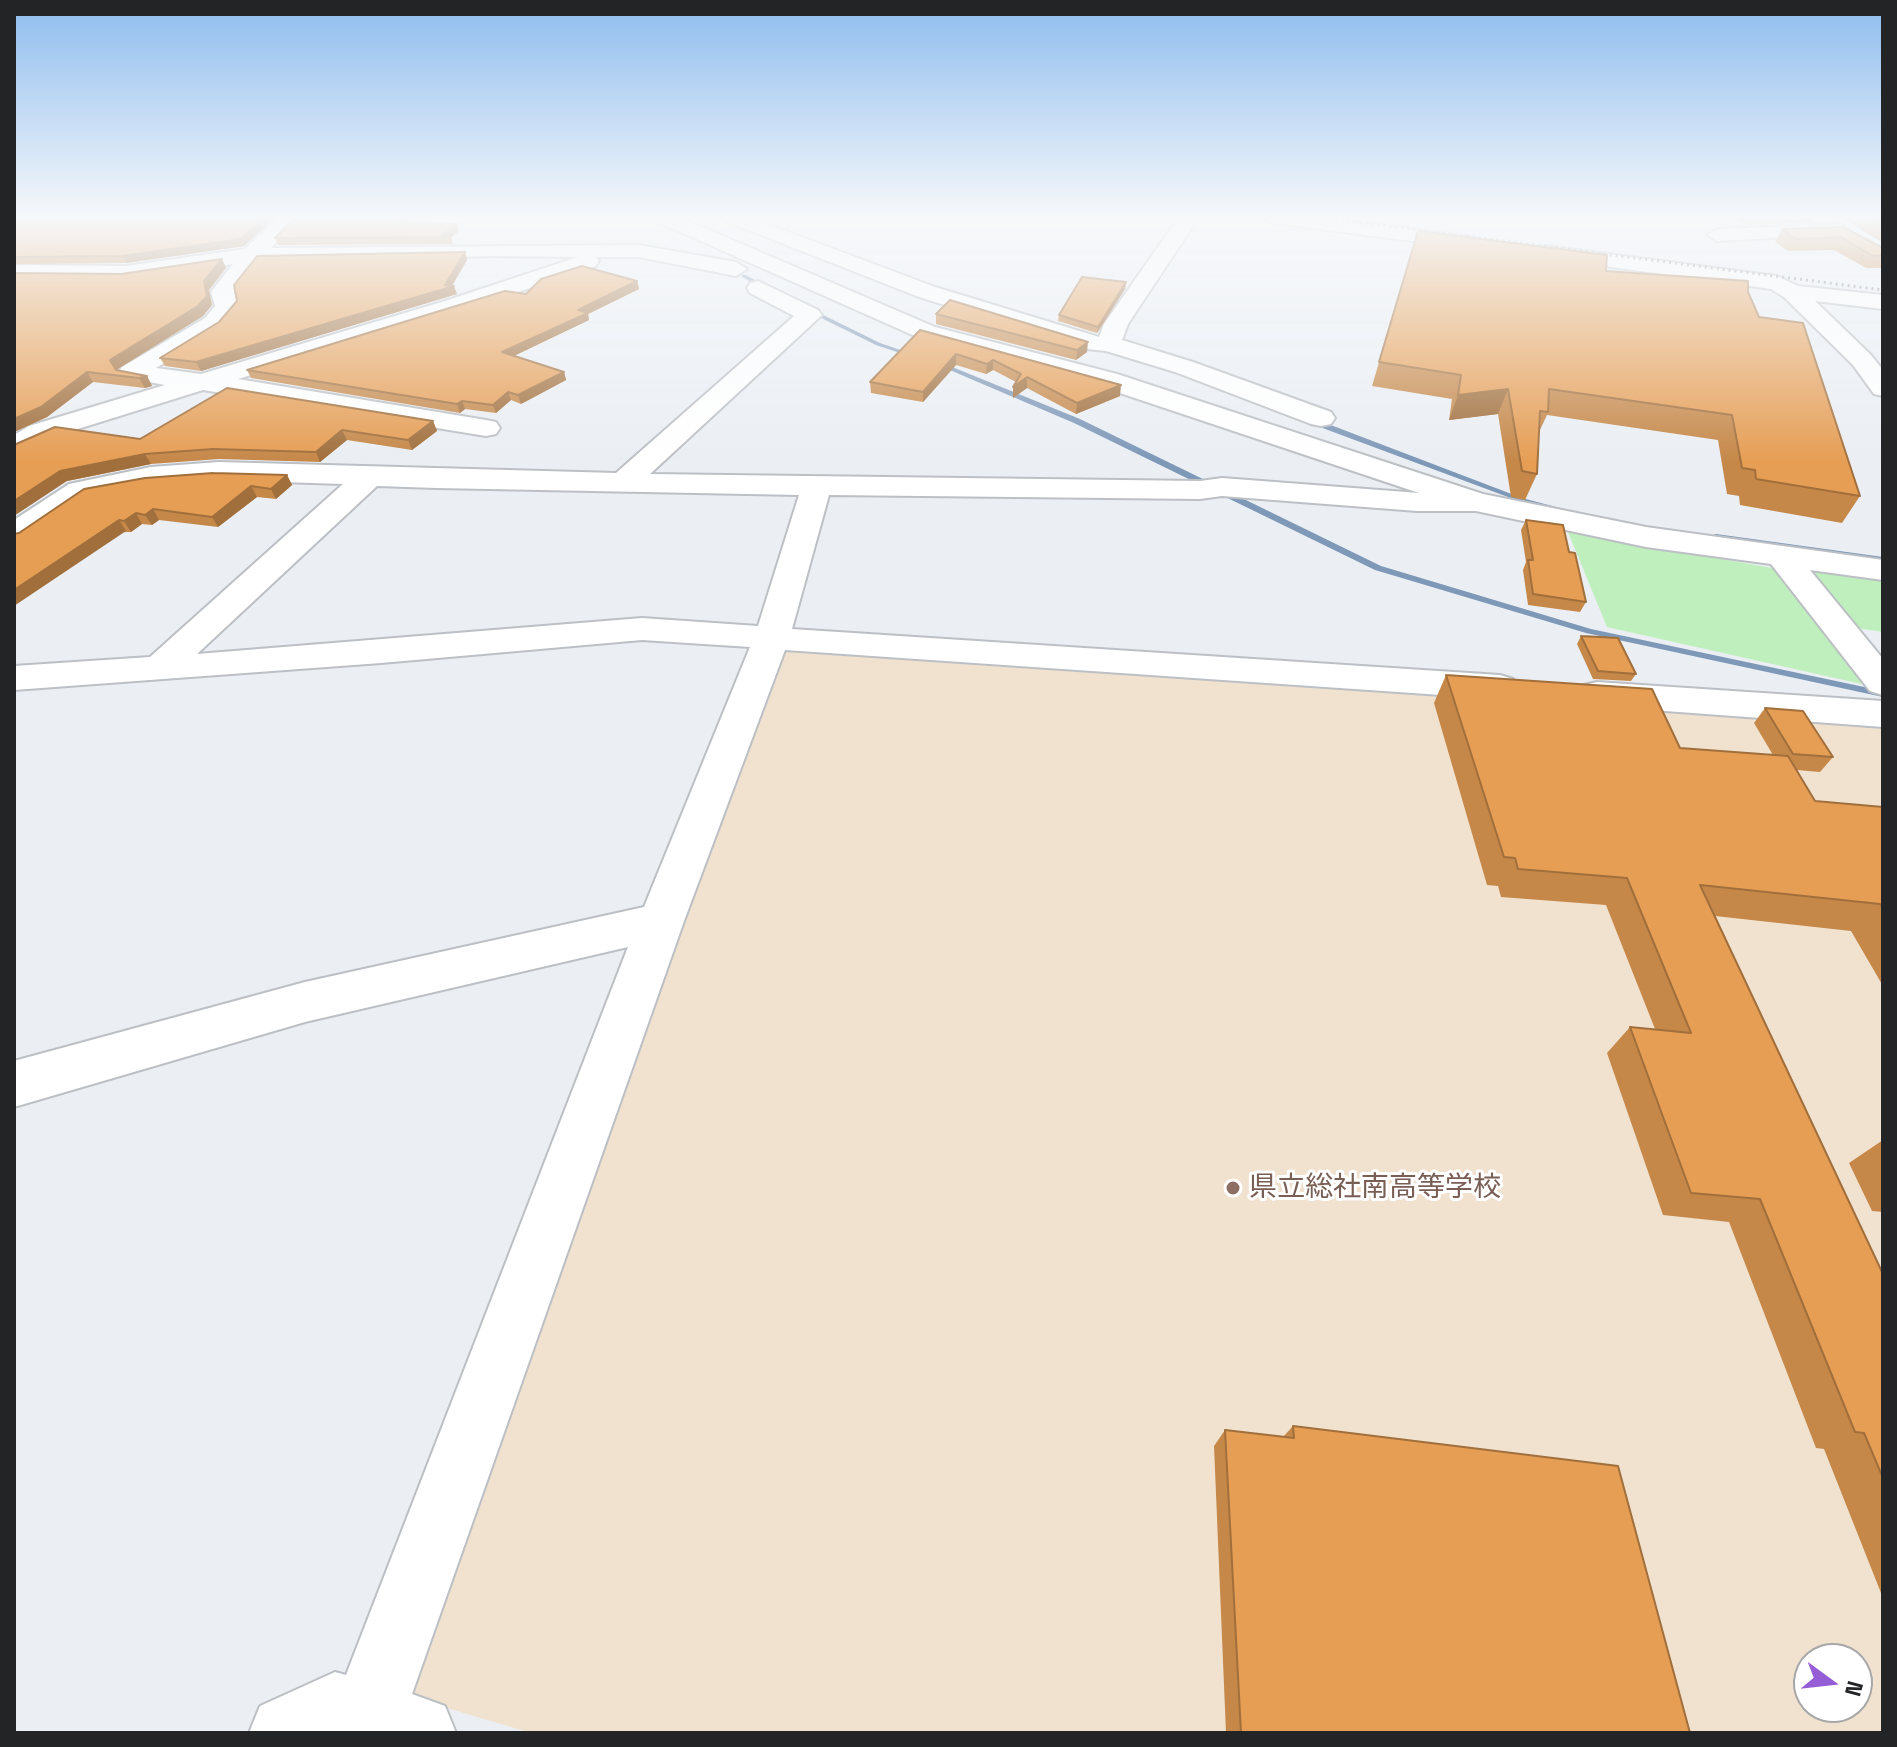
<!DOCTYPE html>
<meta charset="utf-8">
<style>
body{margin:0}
#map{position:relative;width:1897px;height:1747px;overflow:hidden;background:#ebeff4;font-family:"Space Grotesk",sans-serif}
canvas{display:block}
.frame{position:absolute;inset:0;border:16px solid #232426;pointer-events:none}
.north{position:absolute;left:1793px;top:1643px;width:80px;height:80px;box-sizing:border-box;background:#fff;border:2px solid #a7a7a8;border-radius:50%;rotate:105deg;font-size:22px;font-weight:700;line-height:32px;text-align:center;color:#232426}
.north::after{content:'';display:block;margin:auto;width:28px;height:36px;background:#955ed6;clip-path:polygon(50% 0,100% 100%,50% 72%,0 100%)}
</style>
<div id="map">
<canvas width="1897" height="1747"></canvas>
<div class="frame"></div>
<div class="north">N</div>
</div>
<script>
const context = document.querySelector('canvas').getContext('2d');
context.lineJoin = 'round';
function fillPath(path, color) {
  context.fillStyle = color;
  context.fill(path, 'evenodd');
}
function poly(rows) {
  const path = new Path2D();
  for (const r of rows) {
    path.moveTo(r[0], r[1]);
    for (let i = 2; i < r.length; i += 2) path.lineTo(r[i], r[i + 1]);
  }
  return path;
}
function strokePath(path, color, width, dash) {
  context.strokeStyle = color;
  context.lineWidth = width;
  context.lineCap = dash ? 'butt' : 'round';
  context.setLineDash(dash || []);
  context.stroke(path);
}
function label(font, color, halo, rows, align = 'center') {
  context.font = font + ' "Space Grotesk","Noto Sans JP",sans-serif';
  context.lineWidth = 6;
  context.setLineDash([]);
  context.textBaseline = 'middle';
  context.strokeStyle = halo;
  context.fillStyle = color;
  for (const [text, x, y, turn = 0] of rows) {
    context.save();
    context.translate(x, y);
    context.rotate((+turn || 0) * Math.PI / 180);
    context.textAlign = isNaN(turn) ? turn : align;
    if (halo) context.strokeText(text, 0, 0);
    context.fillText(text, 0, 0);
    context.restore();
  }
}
fillPath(poly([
 [781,648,1883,723,1883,1733,531,1733,410,1697,412,1653],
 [1809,1659,1857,1659,1857,1707,1809,1707]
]), '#f1e2d0');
fillPath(poly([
 [1568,532,1778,569,1875,687,1607,627],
 [1810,569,1883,577,1883,632,1857,628]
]), '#bfefbc');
fillPath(poly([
 [742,275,746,275,769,288,764,289,742,277,742,275],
 [807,307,880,343,918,356,915,358,876,345,805,310,804,309,807,307],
 [1084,344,1125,353,1128,355,1125,357,1082,347,1081,346,1084,344],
 [940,362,1080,419,1381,566,1591,629,1883,691,1883,697,1586,633,1375,570,1074,423,938,365,938,363,940,362],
 [1309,419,1315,419,1522,498,1575,512,1571,515,1509,500,1508,497,1309,423,1309,419],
 [1716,534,1883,557,1883,563,1713,539,1713,535,1716,534]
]), '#7e98b8');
const minor = poly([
 [279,217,300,217,271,248,639,245,736,262,747,269,736,276,639,257,596,257,599,261,596,266,461,311,238,379,486,420,496,422,500,428,496,434,486,436,203,390,49,438,14,456,14,435,29,426,165,385,122,377,118,372,122,367,205,318,215,306,211,292,233,264,126,280,14,279,14,265,126,266,245,249,279,217],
 [494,256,578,257,445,301,201,374,156,368,221,328,239,307,234,292,259,261,494,256],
 [653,217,679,217,935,327,1117,374,1483,494,1646,527,1883,560,1883,580,1810,570,1883,659,1883,695,1870,691,1771,564,1646,547,1476,511,1417,511,1222,496,1200,499,829,495,792,629,1500,675,1513,679,1519,687,1513,695,1500,699,785,650,684,921,412,1694,445,1706,456,1733,249,1733,260,1706,335,1672,346,1675,628,947,305,1022,14,1107,14,1061,305,982,644,907,750,647,642,640,381,663,14,690,14,666,150,657,343,484,219,480,151,485,90,497,25,541,14,544,14,520,69,484,151,467,219,462,616,473,794,316,750,293,747,288,750,283,758,281,818,310,822,315,650,474,1200,481,1222,478,1419,493,1099,386,917,337,656,221,653,217],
 [377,486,436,488,799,495,758,626,642,618,197,654,377,486],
 [722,217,749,217,935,287,1099,337,1104,324,1179,217,1199,217,1128,324,1122,340,1193,362,1331,412,1335,418,1331,424,1321,426,1311,424,1175,372,1106,351,1086,349,919,297,725,221,722,217],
 [1263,217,1317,217,1474,237,1485,243,1474,249,1273,223,1263,217],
 [1839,224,1849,230,1846,234,1717,241,1707,235,1717,229,1839,224],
 [1547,246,1777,276,1798,286,1883,295,1883,309,1815,301,1871,355,1883,370,1883,396,1874,394,1853,365,1784,297,1771,289,1539,257,1536,252,1539,247,1547,246],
 [1597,682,1883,701,1883,727,1597,706,1584,703,1578,694,1584,685,1597,682]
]);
strokePath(minor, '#bcc0c4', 4);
fillPath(minor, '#fff');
strokePath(poly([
 [1318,217,1883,290]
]), '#7e8184', 3, [2, 4]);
fillPath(poly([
 [14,217,276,217,244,246,126,263,14,264],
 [295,217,408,217,404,221,459,231,451,237,453,244,278,245,275,238],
 [1738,217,1815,217,1812,222,1747,225,1737,219],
 [1841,217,1883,217,1883,243],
 [1843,227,1883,248,1883,268,1866,268,1834,250,1788,251,1775,242,1782,229],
 [1418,231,1606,271,1748,292,1759,317,1860,496,1842,523,1740,505,1739,496,1727,494,1718,440,1547,415,1539,432,1537,474,1525,500,1511,497,1498,414,1449,420,1452,399,1372,386],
 [465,252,467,260,452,286,457,294,201,371,165,366,160,358],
 [222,259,226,268,209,290,212,305,203,316,116,370,147,376,152,386,145,388,93,382,47,417,14,432,14,273,121,274],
 [637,281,639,289,588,314,589,320,514,356,564,372,566,380,521,404,511,400,496,413,465,409,460,413,251,378,247,370],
 [1126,282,1125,289,1097,333,1058,321,1059,315],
 [936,314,1087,352,1076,360,936,324],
 [920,330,1120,396,1076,414,1027,388,1013,398,1013,387,1016,382,993,370,986,374,956,365,923,402,871,393,870,382],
 [433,421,437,431,412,450,347,440,320,462,219,459,151,464,67,481,14,445,140,439],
 [287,475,292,485,276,499,257,497,218,527,159,520,152,525,142,524,131,532,14,534],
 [1526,520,1569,552,1586,602,1580,612,1528,605,1523,570,1526,562,1521,530],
 [1581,636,1636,674,1631,681,1593,679,1577,644],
 [1446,675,1680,748,1773,755,1754,723,1765,708,1833,757,1820,772,1797,770,1815,801,1883,807,1883,986,1851,931,1715,916,1883,1274,1883,1598,1824,1449,1816,1448,1729,1222,1663,1215,1607,1053,1630,1027,1655,1029,1606,905,1501,897,1498,886,1487,885,1434,703],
 [1883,1140,1883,1212,1872,1211,1849,1163],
 [1293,1426,1690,1733,1226,1733,1214,1446,1225,1430,1283,1437]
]), '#c68849');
fillPath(poly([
 [266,217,276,217,244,246,126,263,122,256],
 [400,217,408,217,399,227,396,221],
 [457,224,459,231,451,237,441,236],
 [465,252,467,260,451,287,454,286,457,294,201,371,196,362],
 [222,259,226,268,209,290,212,305,203,316,116,370,110,360],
 [637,281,639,289,588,314,589,320,505,360,502,352,578,310],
 [1126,282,1125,289,1097,333,1098,327],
 [1088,342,1087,352,1076,360,1077,350],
 [956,354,956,365,923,402,923,392],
 [993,360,993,370,986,374,987,364],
 [87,372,93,382,47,417,14,432,14,419],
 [564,372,566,380,521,404,518,395],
 [147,376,152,386,145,388,139,378],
 [1027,377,1027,388,1013,398,1013,387],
 [1121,385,1120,396,1076,414,1077,403],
 [1508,389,1498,414,1449,420,1458,395],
 [508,392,511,400,496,413,493,405],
 [462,401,465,409,460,413,457,404],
 [433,421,437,431,412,450,408,440],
 [342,430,347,440,320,462,316,452],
 [145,454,151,464,67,481,14,516,14,501,60,471],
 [287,475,292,485,276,499,271,489],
 [251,486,257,497,218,527,212,517],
 [153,509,159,520,152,525,145,515],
 [136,513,142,524,131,532,124,521],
 [119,520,126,531,14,606,14,590]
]), '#a16f3c');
const building = poly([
 [14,217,266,217,241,239,122,256,14,257,14,217],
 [295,217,400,217,396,221,457,224,441,236,451,237,275,238,295,217],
 [1746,217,1811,217,1750,219,1746,217],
 [1867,217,1883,217,1883,227,1867,217],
 [1843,227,1883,248,1883,255,1873,256,1841,237,1795,239,1782,229,1843,227],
 [1418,231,1607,255,1606,271,1748,281,1748,292,1759,317,1803,323,1860,496,1756,479,1755,470,1742,468,1732,415,1549,389,1548,412,1540,411,1537,474,1522,471,1508,389,1458,395,1461,375,1379,362,1418,231],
 [465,252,445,285,454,286,196,362,160,358,219,322,237,301,234,285,257,256,465,252],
 [222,259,204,281,207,296,198,306,110,360,116,370,147,376,139,378,87,372,41,407,14,419,14,273,121,274,222,259],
 [582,266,637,281,578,310,588,313,502,352,564,372,518,395,508,392,493,405,462,401,457,404,247,370,505,291,526,294,541,279,582,266],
 [1082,277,1126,282,1098,327,1059,315,1082,277],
 [950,300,1088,342,1077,350,936,314,950,300],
 [920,330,1121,385,1077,403,1027,377,1013,387,1021,374,993,360,987,364,956,354,923,392,870,382,920,330],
 [227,388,433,421,408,440,342,430,316,452,213,449,145,454,60,471,14,501,14,445,55,427,140,439,227,388],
 [213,473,287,475,271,489,251,486,212,517,153,509,145,515,136,513,124,521,119,520,14,590,14,534,19,533,84,489,145,478,213,473],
 [1526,520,1563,525,1569,552,1575,553,1586,602,1533,594,1528,560,1533,560,1526,520],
 [1581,636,1618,638,1636,674,1598,671,1581,636],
 [1446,675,1652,689,1680,748,1788,756,1815,801,1883,807,1883,908,1880,904,1700,885,1883,1274,1883,1478,1864,1433,1855,1432,1760,1199,1691,1193,1630,1027,1691,1033,1627,878,1518,869,1515,858,1504,857,1446,675],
 [1765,708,1803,711,1833,757,1793,754,1765,708],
 [1293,1426,1618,1466,1690,1733,1241,1733,1225,1430,1294,1438,1293,1426]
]);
fillPath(building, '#e69e55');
strokePath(building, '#a16f3c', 2);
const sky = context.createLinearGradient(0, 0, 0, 461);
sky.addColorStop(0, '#8dbcee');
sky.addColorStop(0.47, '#f6f8fa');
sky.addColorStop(1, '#f6f8fa00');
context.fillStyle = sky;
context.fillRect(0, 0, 1897, 461);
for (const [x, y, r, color] of [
 [1233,1188,8,"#8d6e63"]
]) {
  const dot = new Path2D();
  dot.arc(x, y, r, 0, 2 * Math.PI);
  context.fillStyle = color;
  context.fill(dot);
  strokePath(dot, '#fff', 3);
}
label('28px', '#785e54', '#fff', [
 ["県立総社南高等学校",1249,1188]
], 'left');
</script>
